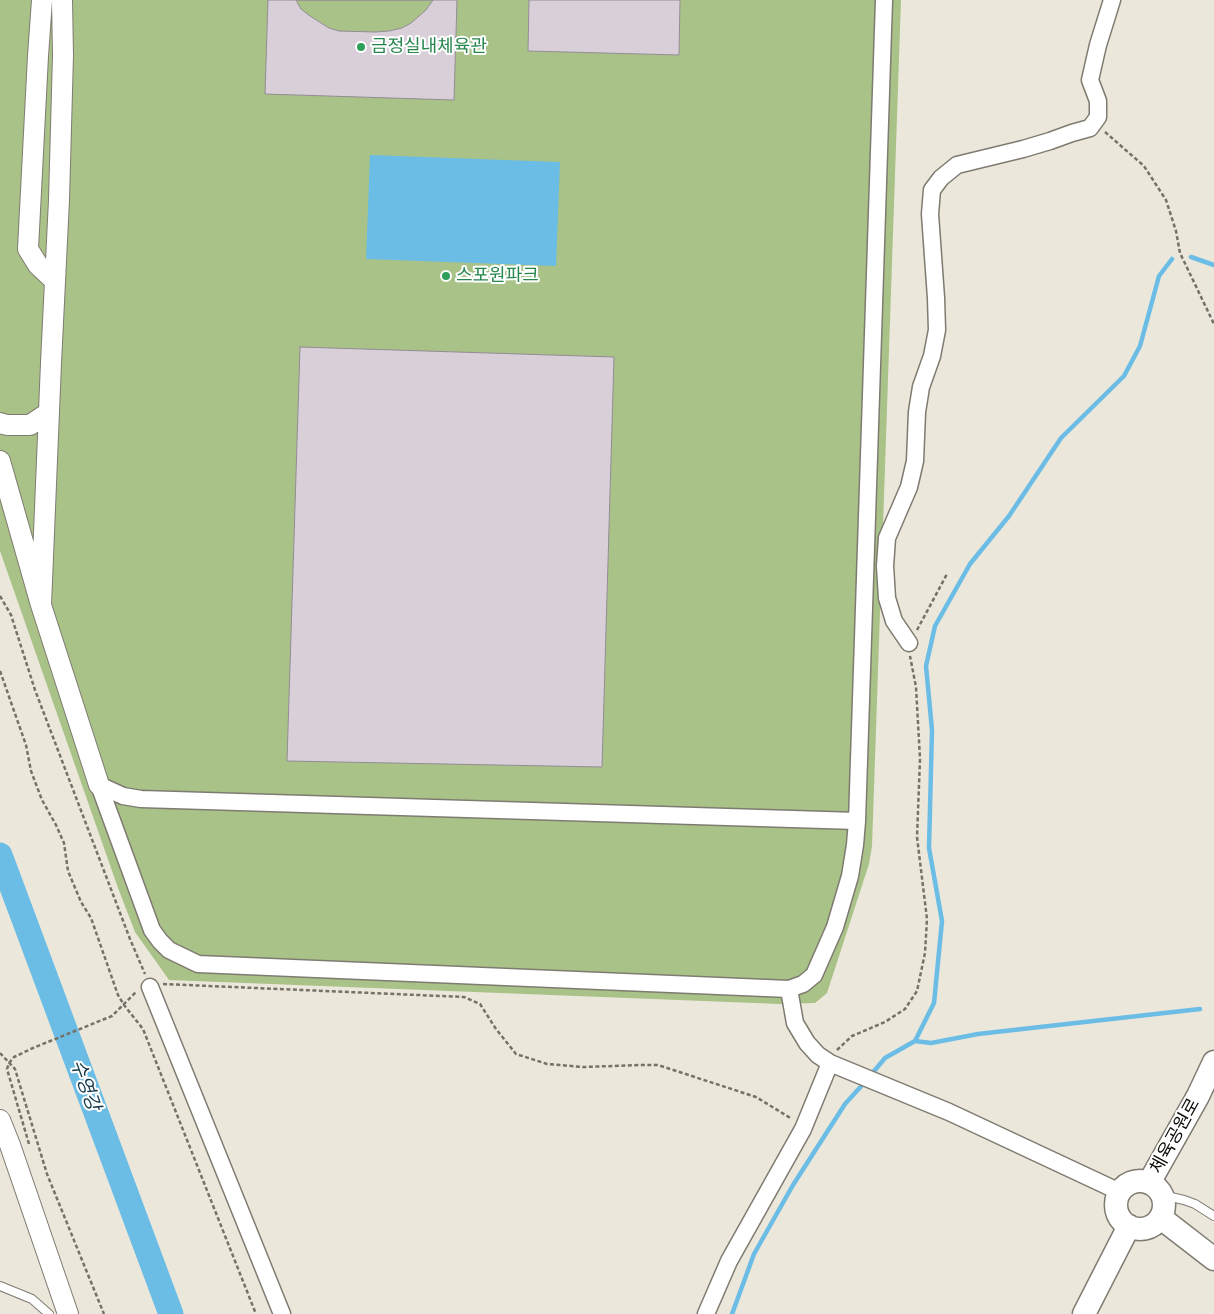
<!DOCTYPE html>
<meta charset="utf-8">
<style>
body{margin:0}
canvas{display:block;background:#ebe7db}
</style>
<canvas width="1214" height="1314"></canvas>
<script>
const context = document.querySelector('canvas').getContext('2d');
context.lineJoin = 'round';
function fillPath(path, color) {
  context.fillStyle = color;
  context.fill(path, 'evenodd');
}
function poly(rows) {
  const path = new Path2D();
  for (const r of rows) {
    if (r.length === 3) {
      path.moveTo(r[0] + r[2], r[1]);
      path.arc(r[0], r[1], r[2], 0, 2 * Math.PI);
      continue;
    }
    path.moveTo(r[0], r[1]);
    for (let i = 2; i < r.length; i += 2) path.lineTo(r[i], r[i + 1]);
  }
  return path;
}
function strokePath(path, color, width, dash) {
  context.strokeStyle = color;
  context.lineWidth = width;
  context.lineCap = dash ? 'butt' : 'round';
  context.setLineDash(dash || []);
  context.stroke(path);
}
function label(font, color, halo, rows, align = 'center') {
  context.font = font + ' "Alegreya Sans","Noto Sans KR",sans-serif';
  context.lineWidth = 4;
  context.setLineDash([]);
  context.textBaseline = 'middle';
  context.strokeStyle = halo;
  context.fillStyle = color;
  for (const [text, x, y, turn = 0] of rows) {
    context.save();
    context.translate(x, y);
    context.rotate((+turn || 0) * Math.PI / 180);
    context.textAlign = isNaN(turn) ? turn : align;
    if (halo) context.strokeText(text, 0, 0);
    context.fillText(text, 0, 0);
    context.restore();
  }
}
fillPath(poly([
 [0,0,901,0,872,846,869,864,827,993,815,1003,780,1004,169,980,135,932,118,888,0,551]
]), '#a9c288');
fillPath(poly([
 [370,155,560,162,556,266,366,259]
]), '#6cbde6');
strokePath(poly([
 [1191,257,1214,265],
 [915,1041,931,1043,978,1034,1200,1009],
 [870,1076,885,1058,915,1041,934,1003,942,921,929,848,932,730,926,666,935,626,970,564,1009,516,1061,438,1124,376,1140,346,1159,276,1172,259],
 [732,1314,754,1254,793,1185,845,1104,865,1082]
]), '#6cbde6', 4.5);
strokePath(poly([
 [0,855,171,1314]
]), '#6cbde6', 25);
const building = poly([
 [268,0,457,0,454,100,265,94,268,0],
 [296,0,433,0,426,10,411,23,402,28,389,31,375,32,339,31,329,28,310,16,301,9,296,0],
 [529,0,680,0,679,55,528,51,529,0],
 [300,347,614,357,602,767,287,761,300,347]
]);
fillPath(building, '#d8cfd9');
strokePath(building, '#948c95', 1);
const service = poly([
 [1162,1195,1184,1200,1195,1204,1214,1216],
 [0,1286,32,1299,49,1314]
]);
const minor = poly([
 [909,643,894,621,887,598,885,566,887,538,909,487,915,461,917,412,921,387,932,356,937,330,936,298,930,214,932,190,941,178,957,165,1023,149,1050,141,1072,133,1090,128,1098,117,1098,101,1090,80,1098,45,1112,0],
 [857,821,141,799,123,796,99,785,152,930,160,941,169,950,198,964,789,989,803,984,814,975,835,927,850,876,855,845,857,821,884,0],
 [150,987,282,1314],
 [789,989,795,1023,807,1043,818,1055,830,1063,949,1112,1120,1192],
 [706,1314,729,1261,803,1129,830,1063]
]);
const tertiary = poly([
 [42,0,38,56,28,249,38,265,55,281],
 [0,423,7,425,30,425,48,413],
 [0,461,41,605,99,785],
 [41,605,51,363,59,200,63,55,62,0],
 [0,1120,10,1145,68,1314]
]);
const secondary = poly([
 [1140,1205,24],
 [1149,1183,1198,1096,1214,1062],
 [1161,1218,1214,1259],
 [1084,1314,1129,1226]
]);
strokePath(service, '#7f7b71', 10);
strokePath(minor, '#7f7b71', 19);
strokePath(tertiary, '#7f7b71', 22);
strokePath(secondary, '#7f7b71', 25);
strokePath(poly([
 [1105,132,1144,166,1166,200,1176,231,1180,253,1214,324],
 [0,596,11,615,35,690,130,939,145,974],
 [917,630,947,574],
 [0,671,26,745,31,771,42,800,56,825,64,843,68,871,81,902,91,918,118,995,124,1005,143,1029,256,1314],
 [163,984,464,997,480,1004,496,1029,516,1054,547,1064,583,1067,641,1065,658,1065,756,1097,792,1119],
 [837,1050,852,1036,885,1022,905,1009,917,991,925,953,927,919,917,837,920,759,916,687,910,656],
 [0,1053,15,1069,47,1174,104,1314],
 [29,1144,7,1069,9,1063,14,1057,33,1048,112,1016,136,992]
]), '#75726a', 2.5, [4, 2.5]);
strokePath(service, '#fff', 8);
strokePath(minor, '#fff', 16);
strokePath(tertiary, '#fff', 20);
strokePath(secondary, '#fff', 22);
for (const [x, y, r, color] of [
 [361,47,5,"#2e9e5b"],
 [446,276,5,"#2e9e5b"]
]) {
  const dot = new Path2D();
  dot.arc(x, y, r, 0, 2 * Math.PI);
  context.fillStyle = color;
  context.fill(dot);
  strokePath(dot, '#fff', 2);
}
label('18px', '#27864d', '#fff', [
 ["금정실내체육관",371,47],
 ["스포원파크",456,276]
], 'left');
label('18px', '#0f0d09', '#fff', [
 ["체육공원로",1175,1136,-61]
]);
label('italic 19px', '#14394a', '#fff', [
 ["수영강",85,1085,70]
]);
</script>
